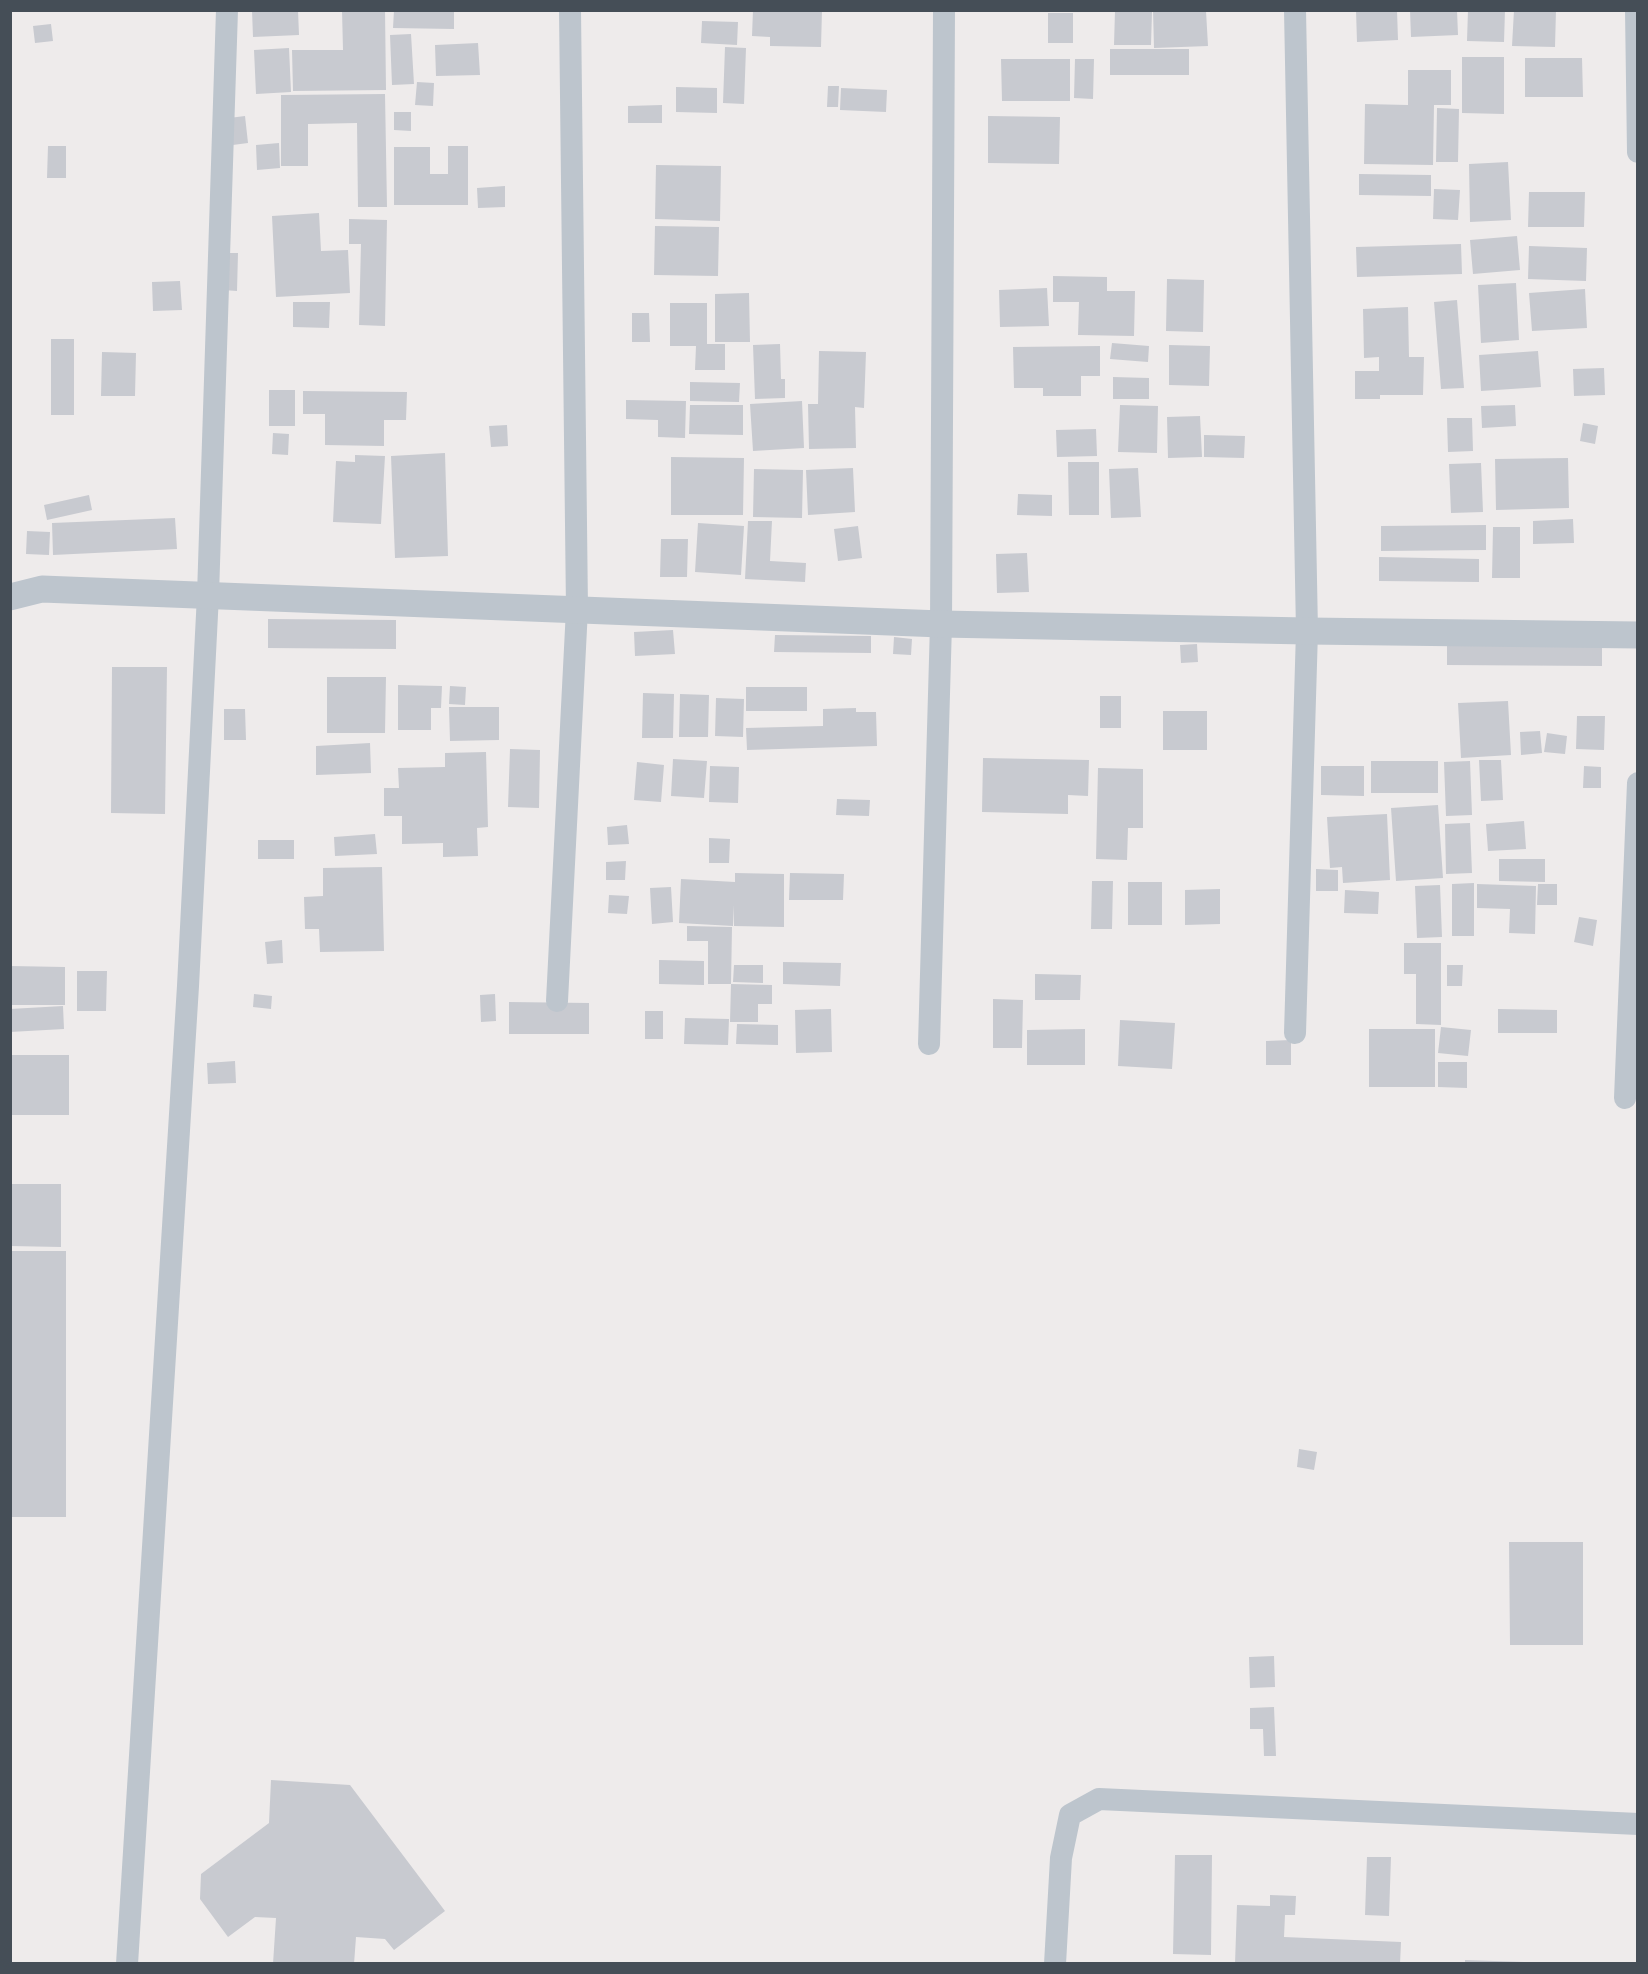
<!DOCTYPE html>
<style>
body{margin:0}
#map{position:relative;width:1648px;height:1974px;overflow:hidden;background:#eeebeb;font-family:Manrope,sans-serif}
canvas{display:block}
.frame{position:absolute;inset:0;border:12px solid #454e57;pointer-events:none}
</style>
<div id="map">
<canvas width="1648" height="1974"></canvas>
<div class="frame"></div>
</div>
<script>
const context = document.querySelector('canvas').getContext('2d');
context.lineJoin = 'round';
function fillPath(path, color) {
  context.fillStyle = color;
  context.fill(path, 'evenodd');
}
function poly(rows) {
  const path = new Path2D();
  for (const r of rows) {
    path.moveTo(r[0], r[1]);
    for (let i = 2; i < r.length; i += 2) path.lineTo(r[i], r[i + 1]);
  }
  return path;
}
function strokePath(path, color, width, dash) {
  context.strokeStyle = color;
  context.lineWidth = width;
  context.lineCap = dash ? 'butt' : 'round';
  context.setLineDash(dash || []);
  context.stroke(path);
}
fillPath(poly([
 [252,10,298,10,299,35,253,37],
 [342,10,385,10,386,90,293,91,292,50,343,50],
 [394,10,454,10,454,29,393,28],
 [753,10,822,10,821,47,770,46,770,37,752,36],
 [1153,10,1206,11,1208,46,1154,48],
 [1356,10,1397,10,1398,40,1357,42],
 [1410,10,1457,10,1458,35,1411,37],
 [1468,10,1505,10,1504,42,1467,41],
 [1514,10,1556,10,1555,47,1512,46],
 [1115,11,1152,12,1151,45,1114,45],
 [1048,13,1073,13,1073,43,1048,43],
 [702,21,738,22,737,45,701,43],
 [51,24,53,41,35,43,33,26],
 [411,34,414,84,392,85,390,35],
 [478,43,480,75,436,76,435,45],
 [725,47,746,48,744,104,723,103],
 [289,48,291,92,256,94,254,50],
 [1110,49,1189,49,1189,75,1110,75],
 [1462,57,1504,57,1504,114,1462,113],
 [1525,58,1582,58,1583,97,1525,97],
 [1001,59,1070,59,1070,101,1002,101],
 [1075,59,1094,59,1093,99,1074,98],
 [1408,70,1451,70,1451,105,1434,105,1433,165,1364,164,1365,104,1408,105],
 [417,82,434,83,433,106,415,105],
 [828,86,839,86,838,107,827,107],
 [676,87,717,88,717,113,676,112],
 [841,88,887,90,886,112,840,110],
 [385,94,387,207,358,207,357,123,308,124,308,166,281,166,281,95],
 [662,105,662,123,628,123,628,106],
 [1437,108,1459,109,1458,162,1436,162],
 [394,112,411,112,411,131,394,130],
 [245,116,248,143,225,146,221,119],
 [988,116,1060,117,1059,164,988,163],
 [279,143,280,168,257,170,256,145],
 [48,146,66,146,66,178,47,178],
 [448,146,468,146,468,205,394,205,394,147,430,147,430,174,448,174],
 [1508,162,1511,220,1470,222,1469,164],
 [656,165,721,166,720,221,655,219],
 [1359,174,1431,175,1431,196,1359,195],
 [505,186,505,207,478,208,477,188],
 [1434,189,1460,190,1458,220,1433,219],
 [1529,192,1585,192,1584,227,1528,227],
 [319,213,321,251,348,250,350,293,276,297,272,216],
 [349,219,387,220,385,326,359,325,361,244,349,244],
 [655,226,719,227,718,276,654,275],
 [1517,236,1520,270,1473,274,1470,240],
 [1461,244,1462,274,1357,277,1356,247],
 [1529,246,1587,248,1586,281,1528,279],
 [224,253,238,253,237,291,223,290],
 [1053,276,1107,277,1107,291,1135,291,1134,336,1078,335,1079,302,1053,302],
 [1167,279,1204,280,1203,332,1166,331],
 [180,281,182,310,153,311,152,282],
 [1516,283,1519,340,1481,343,1478,285],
 [1047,288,1049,326,1000,327,999,290],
 [1585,289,1587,328,1532,331,1529,293],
 [749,293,750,342,715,342,715,294],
 [1457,300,1464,388,1441,389,1434,302],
 [293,302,330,302,329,328,293,327],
 [670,303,707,303,707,344,725,344,725,370,695,370,696,346,670,346],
 [1408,307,1409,357,1424,357,1423,395,1380,395,1380,399,1355,399,1355,371,1379,371,1379,357,1364,358,1363,309],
 [632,313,649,313,650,342,632,342],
 [51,339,74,339,74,415,51,415],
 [1112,343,1149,346,1148,362,1110,359],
 [780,344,781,379,785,379,785,398,755,399,753,345],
 [1169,345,1210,346,1209,386,1169,385],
 [1100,346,1100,376,1081,376,1081,396,1043,396,1043,388,1014,388,1013,347],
 [819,351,866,352,864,408,855,407,856,448,809,449,808,404,818,404],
 [1538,351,1541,387,1481,391,1479,355],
 [102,352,136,353,135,396,101,396],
 [1604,368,1605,395,1574,396,1573,369],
 [1113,377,1149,378,1149,399,1113,399],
 [690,382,740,383,739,402,690,401],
 [269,390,295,390,295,426,269,426],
 [303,391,407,392,406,420,384,420,384,446,325,445,325,414,303,414],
 [626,400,686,401,685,438,658,437,658,420,626,419],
 [802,401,804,448,753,451,750,404],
 [690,405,743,405,743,435,689,434],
 [1120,405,1158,406,1157,453,1118,452],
 [1515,405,1516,426,1482,428,1481,406],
 [1200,416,1202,457,1168,458,1167,417],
 [1447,418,1472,418,1473,451,1448,452],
 [1583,423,1598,426,1595,444,1580,441],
 [507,425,508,446,491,447,489,426],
 [1096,429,1097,456,1057,457,1056,430],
 [273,433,289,434,288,455,272,454],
 [1204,435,1245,436,1244,458,1204,457],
 [445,453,448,556,395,558,391,456],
 [355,455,385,456,381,524,333,522,336,461,355,462],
 [671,457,744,458,743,515,671,515],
 [1568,458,1569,508,1496,510,1495,459],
 [1068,462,1099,462,1099,515,1069,515],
 [1481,463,1483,512,1451,513,1449,464],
 [853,468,855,512,808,515,806,470],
 [1138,468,1141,517,1111,518,1109,469],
 [754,469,803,470,802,518,753,517],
 [1018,494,1052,495,1052,516,1017,515],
 [89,495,92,510,47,520,44,505],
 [175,518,177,549,53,555,52,523],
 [1573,519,1574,543,1533,544,1533,521],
 [748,521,772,521,770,561,806,563,805,582,745,579],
 [698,523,744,526,741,575,695,572],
 [1486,525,1486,550,1381,551,1381,526],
 [858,526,862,558,838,561,834,529],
 [1493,527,1520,527,1520,578,1492,578],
 [27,531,50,532,49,555,26,554],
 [661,539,688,539,687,577,660,577],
 [1027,553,1029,592,997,593,996,554],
 [1379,557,1479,559,1479,582,1379,581],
 [268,619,396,620,396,649,268,648],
 [673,630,675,654,635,656,634,632],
 [775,635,871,636,871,653,774,652],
 [894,637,912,639,911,655,893,654],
 [1447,640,1602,641,1602,666,1447,665],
 [1197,644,1198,662,1181,663,1180,645],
 [112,667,167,667,165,814,111,813],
 [327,677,386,677,385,733,327,733],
 [398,685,442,686,441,708,431,708,431,730,398,730],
 [450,686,466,687,465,705,449,704],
 [746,687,807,687,807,711,746,711],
 [643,693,674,694,673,738,642,738],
 [680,694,709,695,708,737,679,737],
 [1100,696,1121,696,1121,728,1100,728],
 [716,698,744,699,743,737,715,736],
 [1508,701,1511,755,1461,758,1458,703],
 [449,707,499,707,499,740,450,741],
 [856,708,856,712,876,712,877,746,747,750,746,728,823,726,823,709],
 [224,709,245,709,246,740,224,740],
 [1163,711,1207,711,1207,750,1163,750],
 [1577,716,1605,716,1604,750,1576,749],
 [1540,731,1542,753,1521,755,1520,732],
 [1547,733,1567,736,1565,754,1544,752],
 [370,743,371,773,316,775,316,746],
 [510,749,540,750,539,808,508,807],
 [486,752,488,827,477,828,478,856,443,857,443,843,402,844,402,816,384,816,384,788,399,788,398,768,445,767,445,753],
 [983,758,1089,760,1088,796,1068,795,1068,814,982,812],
 [673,759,707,761,704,798,671,796],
 [1479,760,1501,760,1503,800,1481,801],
 [1371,761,1438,761,1438,793,1371,793],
 [1470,761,1472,815,1446,816,1444,762],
 [637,762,664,765,661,802,634,800],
 [710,766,739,767,738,803,709,802],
 [1321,766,1364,766,1364,796,1321,795],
 [1584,766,1601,767,1601,788,1583,788],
 [1098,768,1143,769,1143,828,1128,828,1127,860,1096,859],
 [837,799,870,800,869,816,836,815],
 [1438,805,1443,878,1396,881,1391,808],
 [1387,814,1390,880,1343,883,1342,867,1330,868,1327,817],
 [1524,821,1526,849,1488,851,1486,824],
 [1470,823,1472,873,1446,874,1445,824],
 [627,825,629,844,608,845,607,827],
 [375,834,377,854,335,856,334,837],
 [709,838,730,839,729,863,709,863],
 [258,840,294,840,294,859,258,859],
 [1499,859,1545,859,1545,882,1499,881],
 [626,861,625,880,606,880,606,862],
 [382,867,384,951,320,952,319,929,305,929,304,897,323,896,323,868],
 [1316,869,1338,870,1338,891,1316,891],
 [735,873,784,874,784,927,734,926,734,905,733,926,679,923,681,879,735,882],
 [790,873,844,874,843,900,789,900],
 [1092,881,1113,881,1112,929,1091,929],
 [1128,882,1162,882,1162,925,1128,925],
 [1474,883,1474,936,1452,936,1452,884],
 [1477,884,1536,886,1535,934,1509,933,1510,909,1477,908],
 [1538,884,1557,884,1557,905,1537,905],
 [1440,885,1442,937,1417,938,1415,886],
 [671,887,673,922,652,924,650,888],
 [1220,889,1220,924,1185,925,1185,890],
 [1345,890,1379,892,1378,914,1344,913],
 [609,895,629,896,627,914,608,913],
 [1579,917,1597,920,1593,946,1574,942],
 [687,926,732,927,731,984,708,984,708,941,687,941],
 [282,940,283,963,267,964,265,942],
 [1404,943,1441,943,1441,1025,1416,1024,1416,974,1404,974],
 [659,960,704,961,704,985,659,984],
 [783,962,841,963,840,986,783,984],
 [734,965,763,965,763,983,733,982],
 [1447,965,1463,965,1462,986,1447,986],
 [10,966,65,967,65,1005,10,1005],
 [77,971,107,971,106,1011,77,1011],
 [1035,974,1081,975,1080,1000,1035,1000],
 [731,984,772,985,772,1004,758,1004,758,1022,730,1022],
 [254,994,272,996,271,1009,253,1007],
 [495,994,496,1021,481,1022,480,995],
 [993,999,1023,1000,1022,1048,993,1048],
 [509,1002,589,1003,589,1034,509,1034],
 [63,1006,64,1029,10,1032,10,1009],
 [831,1009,832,1052,796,1053,795,1010],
 [1498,1009,1557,1010,1557,1033,1498,1033],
 [645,1011,663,1011,663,1039,645,1039],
 [685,1018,729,1019,728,1045,684,1044],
 [1120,1020,1175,1023,1172,1069,1118,1066],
 [737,1024,778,1025,778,1045,736,1044],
 [1441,1027,1471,1030,1468,1056,1438,1053],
 [1085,1029,1085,1065,1027,1065,1027,1030],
 [1369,1029,1435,1029,1435,1087,1369,1087],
 [1291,1040,1291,1065,1266,1065,1266,1041],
 [10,1055,69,1055,69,1115,10,1115],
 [235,1061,236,1083,208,1084,207,1063],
 [1438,1062,1467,1062,1467,1088,1438,1087],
 [10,1184,61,1184,61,1247,10,1246],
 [10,1251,66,1251,66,1517,10,1517],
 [1299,1449,1317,1452,1314,1470,1297,1467],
 [1509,1542,1583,1542,1583,1645,1510,1645],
 [1274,1656,1275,1687,1250,1688,1249,1657],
 [1274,1707,1276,1756,1264,1756,1263,1729,1250,1729,1250,1708],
 [271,1780,350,1785,445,1911,394,1950,385,1939,356,1937,354,1964,273,1964,276,1918,255,1917,228,1937,200,1899,201,1874,269,1823],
 [1175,1855,1212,1855,1211,1955,1173,1954],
 [1367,1857,1391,1857,1389,1916,1365,1915],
 [1270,1895,1296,1896,1295,1915,1285,1915,1284,1937,1401,1942,1400,1964,1235,1964,1237,1905,1270,1906],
 [1465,1960,1524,1962,1524,1964,1465,1964]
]), '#c8cad0');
strokePath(poly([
 [1295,10,1307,631,1295,1033],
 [1636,10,1638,152],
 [557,1001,577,609,570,10],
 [929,1044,941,624,944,10],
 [1625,1098,1638,783],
 [127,1964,188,986,208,595,227,10],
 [1055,1964,1061,1858,1070,1815,1099,1799,1638,1824]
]), '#bdc5cd', 22);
strokePath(poly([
 [10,597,42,589,941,624,1307,631,1638,635]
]), '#bdc5cd', 27);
</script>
